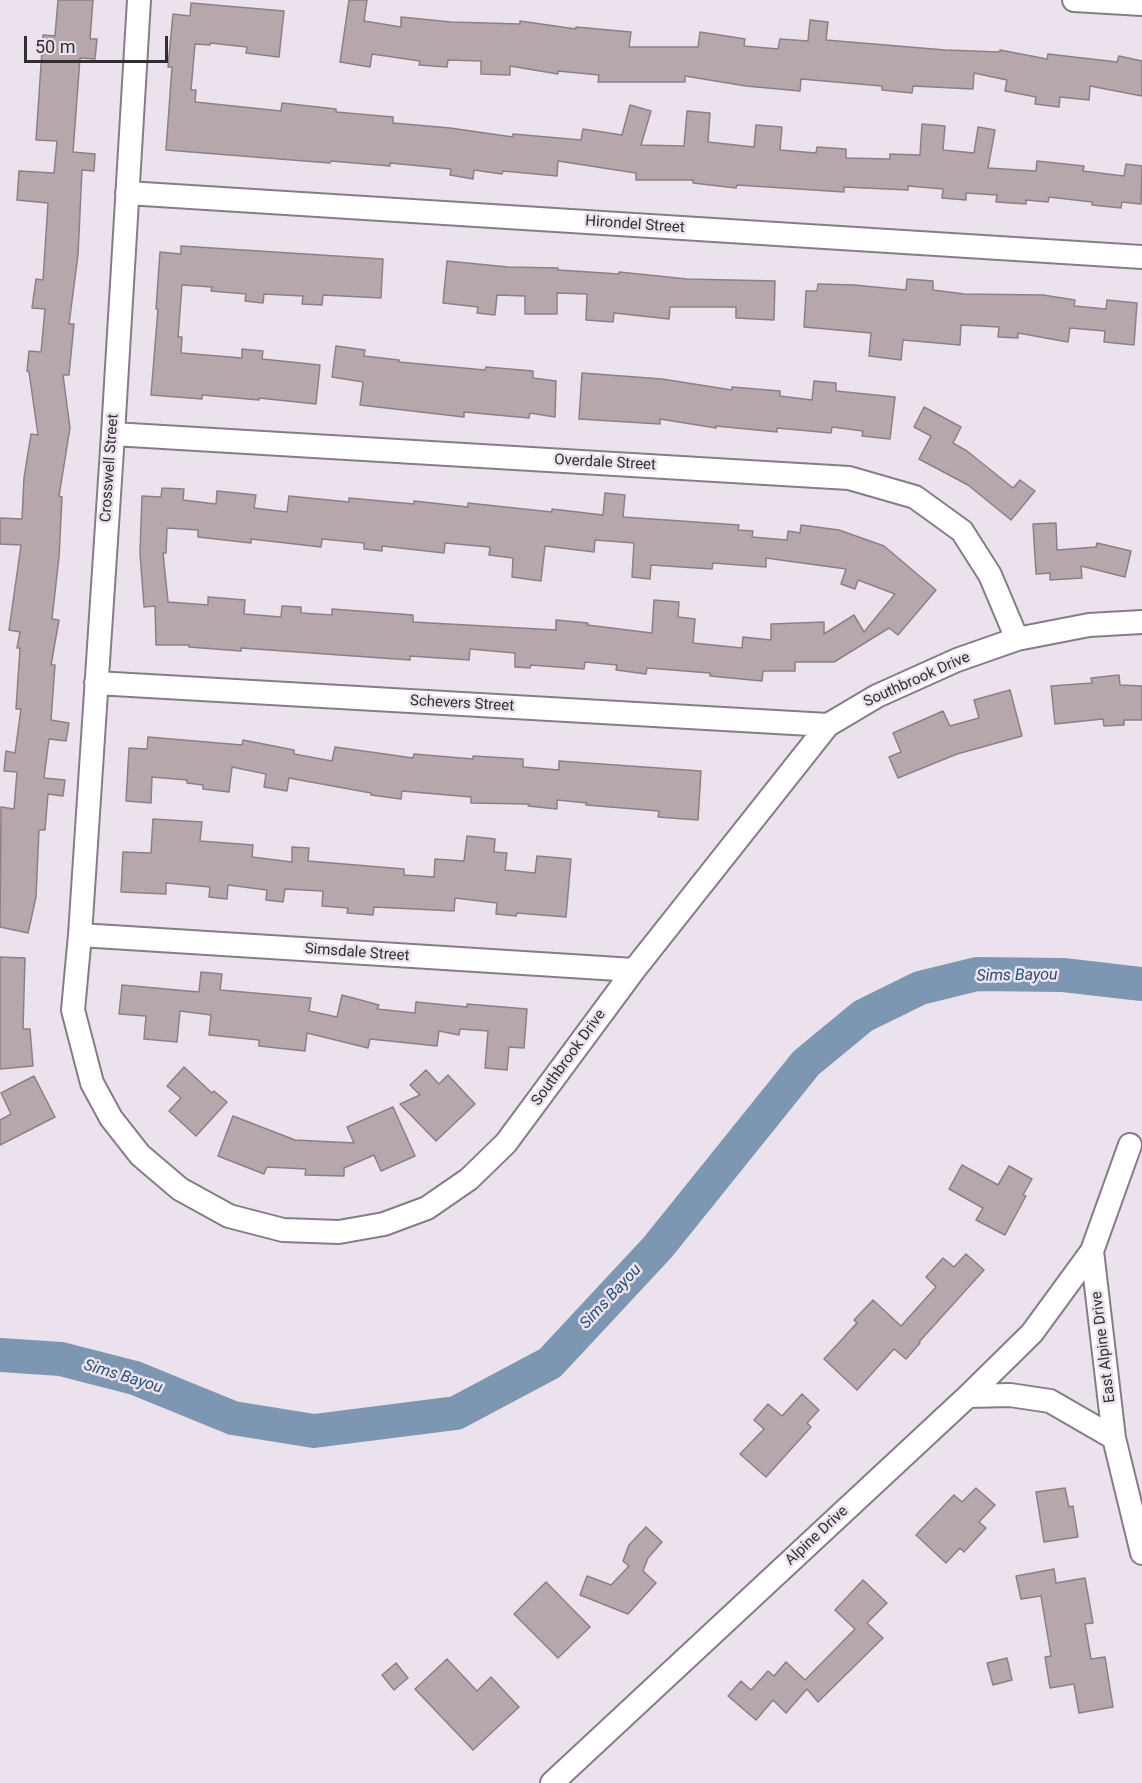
<!DOCTYPE html>
<style>
body{margin:0}
#map{position:relative;width:1142px;height:1783px;overflow:hidden;background:#ebe2ed;font-family:Roboto,sans-serif}
canvas{display:block}
.scale{position:absolute;left:24px;top:36px;width:144px;height:27px;box-sizing:border-box;border:3px solid #312e32;border-top:0;padding-left:8px;font-size:18px;line-height:21px;white-space:nowrap;color:#312e32;-webkit-text-stroke:4px #ebe2ed;paint-order:stroke}
</style>
<div id="map">
<canvas width="1142" height="1783"></canvas>
<div class="scale">50 m</div>
</div>
<script>
const context = document.querySelector('canvas').getContext('2d');
context.lineJoin = 'round';
function poly(rows) {
  const path = new Path2D();
  for (const r of rows) {
    path.moveTo(r[0], r[1]);
    for (let i = 2; i < r.length; i += 2) path.lineTo(r[i], r[i + 1]);
  }
  return path;
}
function strokePath(path, color, width, dash) {
  context.strokeStyle = color;
  context.lineWidth = width;
  context.lineCap = dash ? 'butt' : 'round';
  context.setLineDash(dash || []);
  context.stroke(path);
}
function fillPath(path, color) {
  context.fillStyle = color;
  context.fill(path, 'evenodd');
}
function label(font, color, halo, rows, align = 'center') {
  context.font = font + ' Roboto,sans-serif';
  context.lineWidth = 5;
  context.setLineDash([]);
  context.textBaseline = 'middle';
  context.strokeStyle = halo;
  context.fillStyle = color;
  for (const [text, x, y, turn = 0] of rows) {
    context.save();
    context.translate(x, y);
    context.rotate((+turn || 0) * Math.PI / 180);
    context.textAlign = isNaN(turn) ? turn : align;
    if (halo) context.strokeText(text, 0, 0);
    context.fillText(text, 0, 0);
    context.restore();
  }
}
strokePath(poly([
 [0,1355,61,1359,135,1378,233,1418,314,1431,456,1413,550,1363,658,1247,806,1063,863,1016,920,988,977,974,1063,975,1142,984]
]), '#7d96b1', 34);
const building = poly([
 [58,0,93,0,90,39,97,39,95,59,80,58,73,152,95,154,94,171,82,170,78,255,69,324,74,324,69,375,63,375,70,428,59,496,62,497,59,557,52,619,59,620,51,665,55,665,51,720,69,723,66,741,49,739,44,778,65,780,63,796,48,794,45,830,39,830,36,897,28,933,0,927,1,807,14,809,17,772,4,771,6,751,15,753,21,709,16,709,20,648,17,648,20,632,9,630,21,545,0,544,0,518,22,519,24,478,31,434,38,435,29,372,27,371,29,351,41,352,45,309,32,308,36,279,43,280,48,203,17,200,19,171,54,173,57,141,36,140,43,35,55,36,58,0],
 [349,0,367,0,364,21,401,27,401,17,451,22,520,24,520,21,576,29,576,27,631,32,629,47,698,47,700,32,745,39,744,46,778,49,780,39,808,41,810,20,828,22,826,40,945,50,1000,52,1000,50,1047,59,1048,54,1117,62,1119,56,1142,61,1142,96,1090,86,1089,100,1060,97,1059,107,1035,104,1036,97,1005,91,1007,80,974,73,973,89,913,86,912,93,882,90,882,86,801,79,800,91,746,86,685,76,685,82,598,82,599,75,558,71,558,74,510,66,510,75,481,74,481,61,448,60,447,67,419,65,420,61,372,54,370,67,340,62,349,0],
 [191,3,284,11,279,57,246,53,247,47,210,43,210,45,195,44,191,90,196,90,195,102,281,111,282,103,336,109,336,112,393,117,393,123,450,128,513,137,513,134,581,140,583,129,622,135,630,105,651,111,641,145,684,146,687,111,710,113,708,142,754,147,756,125,782,127,780,150,816,153,817,147,846,149,846,158,890,159,890,154,920,155,922,124,945,126,943,150,974,153,978,127,995,130,988,168,1036,171,1037,161,1084,166,1083,171,1124,176,1126,164,1142,166,1141,204,1122,202,1121,208,1092,205,1092,202,1049,197,1048,202,1026,200,1026,204,996,202,997,195,966,193,966,200,942,198,943,189,908,186,908,190,844,187,844,192,737,185,736,188,693,183,693,180,636,180,636,173,558,161,557,176,503,171,502,174,474,170,473,179,450,175,451,169,390,163,390,166,331,161,330,163,166,150,172,67,168,67,173,14,190,16,191,3],
 [181,246,383,259,381,298,323,295,322,305,302,304,303,296,264,294,263,303,245,301,246,294,211,291,212,287,182,285,178,337,182,337,181,353,242,358,242,349,263,351,262,359,320,365,316,404,259,398,259,400,202,395,202,399,151,395,158,309,156,309,160,252,181,254,181,246],
 [447,261,508,267,558,268,558,270,619,274,619,272,687,279,775,281,774,320,736,318,736,307,670,307,669,319,614,313,613,322,586,320,587,294,557,293,557,314,525,314,525,296,497,295,495,315,477,313,478,307,443,303,447,261],
 [907,279,933,281,933,290,964,294,1043,295,1075,300,1074,306,1106,309,1107,300,1137,303,1134,345,1104,342,1105,331,1070,328,1068,342,1018,333,1018,338,998,337,999,327,961,325,960,345,903,340,901,360,869,356,871,333,804,327,806,291,817,291,818,284,854,285,906,290,907,279],
 [336,346,365,350,364,356,399,360,399,362,485,370,486,367,533,371,533,378,556,381,555,417,530,413,529,418,464,412,464,417,360,405,363,382,332,377,336,346],
 [582,373,662,379,732,390,732,387,780,391,780,396,812,400,814,381,836,383,836,391,895,397,890,439,862,436,863,431,832,427,831,433,777,428,777,432,716,426,716,428,660,419,660,424,579,419,582,373],
 [924,407,961,427,953,443,967,451,1013,488,1020,480,1035,491,1011,520,968,485,919,459,931,436,914,427,924,407],
 [162,488,184,489,183,500,216,504,217,491,256,495,254,508,287,512,289,496,349,502,349,498,414,504,414,501,468,507,468,503,552,512,552,509,603,515,605,493,625,495,623,517,739,525,738,530,753,531,752,537,787,540,788,531,800,533,801,525,839,530,884,546,936,590,898,635,889,628,834,662,795,662,795,671,763,671,762,681,710,676,710,673,647,668,646,674,616,670,617,665,585,662,584,669,531,665,530,668,515,667,515,653,470,649,469,660,410,656,410,660,241,648,241,651,189,647,189,645,156,645,155,606,144,607,140,553,142,496,161,497,162,488],
 [167,528,198,530,198,537,251,543,251,539,321,547,322,539,364,543,364,549,382,551,382,546,444,553,445,543,490,547,489,555,513,558,512,577,541,581,545,546,594,552,595,540,634,543,632,577,650,579,651,565,712,569,713,563,766,567,766,558,846,569,841,584,855,589,858,580,895,594,864,632,854,615,824,634,824,622,771,624,771,640,743,637,742,648,693,643,695,619,678,617,679,602,654,600,652,633,587,625,588,623,556,620,556,630,413,622,413,615,332,609,332,615,301,613,301,607,282,606,281,617,244,614,245,600,208,597,208,605,168,602,163,553,166,553,167,528],
 [1056,523,1057,550,1096,547,1097,543,1131,551,1125,577,1081,566,1082,578,1050,580,1050,573,1036,574,1033,524,1056,523],
 [1119,675,1120,685,1142,686,1142,720,1124,720,1124,725,1104,726,1103,719,1055,724,1051,686,1092,683,1091,678,1119,675],
 [1010,690,1022,736,957,754,898,778,889,757,901,752,893,733,943,711,950,726,979,718,974,700,1010,690],
 [148,737,242,745,243,740,294,750,294,754,332,761,335,747,413,758,414,754,473,759,473,756,523,759,523,767,559,770,559,761,701,771,698,820,658,817,659,811,586,805,587,803,557,800,557,809,528,806,529,804,471,803,471,797,402,791,401,799,371,795,371,793,289,778,287,791,264,787,266,774,232,767,229,792,203,789,203,785,187,783,187,780,152,777,151,803,126,801,129,748,147,749,148,737],
 [153,819,202,822,200,841,253,845,252,857,292,862,292,847,309,848,308,861,404,869,404,875,434,877,435,859,464,861,467,836,495,839,494,852,507,853,505,870,535,873,537,856,571,859,566,917,517,913,516,916,496,914,497,903,455,898,454,911,374,907,373,915,347,913,348,908,322,906,323,891,285,889,283,902,266,900,267,890,228,885,227,899,209,897,210,887,166,883,166,894,121,892,123,852,151,853,153,819],
 [0,957,25,958,23,1029,30,1029,33,1066,0,1069,0,957],
 [201,972,222,974,220,990,311,998,309,1011,337,1017,342,995,379,1005,377,1009,415,1013,416,1002,467,1007,467,1004,527,1009,524,1048,509,1047,507,1070,485,1068,488,1031,460,1029,459,1035,439,1031,437,1046,370,1039,368,1048,307,1033,305,1051,259,1046,259,1040,209,1035,211,1015,180,1011,177,1042,144,1039,146,1016,119,1014,122,985,199,992,201,972],
 [184,1067,212,1093,214,1091,227,1102,196,1136,169,1111,181,1098,167,1086,184,1067],
 [426,1070,439,1084,448,1075,475,1104,436,1141,400,1104,420,1095,410,1085,426,1070],
 [34,1076,55,1117,0,1145,0,1120,11,1114,1,1093,34,1076],
 [393,1107,415,1156,381,1171,374,1155,344,1168,344,1176,305,1175,306,1169,267,1167,264,1174,218,1156,233,1116,295,1140,354,1143,347,1127,393,1107],
 [962,1165,998,1185,1009,1166,1032,1179,1023,1195,1026,1196,1005,1235,976,1220,983,1208,949,1189,962,1165],
 [966,1254,984,1270,919,1342,920,1343,906,1359,894,1349,857,1390,824,1359,857,1323,854,1320,873,1300,901,1326,936,1287,926,1277,943,1258,954,1267,966,1254],
 [802,1394,819,1410,807,1423,811,1427,766,1477,740,1454,764,1429,754,1420,768,1404,782,1416,802,1394],
 [976,1488,995,1505,979,1522,986,1528,964,1552,960,1548,946,1563,916,1535,954,1495,962,1502,976,1488],
 [1065,1488,1069,1507,1073,1506,1078,1537,1044,1542,1036,1492,1065,1488],
 [646,1527,662,1542,648,1558,643,1571,656,1583,628,1614,580,1595,587,1576,611,1585,629,1566,623,1561,629,1545,646,1527],
 [1054,1569,1056,1583,1085,1578,1093,1623,1085,1624,1091,1659,1105,1657,1113,1707,1079,1713,1074,1684,1050,1688,1045,1657,1051,1656,1041,1596,1021,1599,1016,1576,1054,1569],
 [863,1580,887,1603,867,1623,883,1638,818,1702,807,1689,786,1713,773,1700,756,1720,728,1696,741,1681,751,1690,768,1671,774,1676,786,1662,805,1680,855,1629,835,1610,863,1580],
 [546,1582,590,1627,558,1658,514,1614,546,1582],
 [1007,1658,1012,1680,993,1685,987,1663,1007,1658],
 [447,1659,477,1691,491,1677,519,1707,473,1750,415,1689,447,1659],
 [396,1663,408,1678,394,1690,382,1675,396,1663]
]);
fillPath(building, '#b5a7ac');
strokePath(building, '#8d8085', 1.5);
const street = poly([
 [139,0,113,434,80,935,73,1010,92,1083,111,1118,140,1155,180,1189,229,1216,283,1230,339,1232,384,1224,427,1208,469,1179,506,1143,634,970,828,725,877,696,957,660,1017,639,1089,625,1142,622],
 [1074,0,1142,4],
 [127,193,1142,257],
 [113,434,849,478,915,497,962,531,990,575,1017,639],
 [96,683,828,725],
 [80,935,634,970],
 [1130,1145,1092,1251,1114,1438,1142,1553],
 [968,1396,1032,1333,1092,1251],
 [552,1783,968,1396,1010,1395,1050,1401,1114,1438]
]);
strokePath(street, '#857d86', 26);
strokePath(street, '#fff', 22);
label('15px', '#312e32', '#ebe2ed', [
 ["Hirondel Street",635,225,4],
 ["Overdale Street",605,463,3],
 ["Crosswell Street",110,468,-86],
 ["Southbrook Drive",917,680,-24],
 ["Schevers Street",462,704,3],
 ["Simsdale Street",357,953,4],
 ["Southbrook Drive",569,1058,-54],
 ["East Alpine Drive",1104,1347,-97],
 ["Alpine Drive",817,1536,-43]
]);
label('italic 16px', '#2a5077', '#ebe2ed', [
 ["Sims Bayou",1017,976,-1],
 ["Sims Bayou",611,1297,-47],
 ["Sims Bayou",123,1377,17]
]);
</script>
